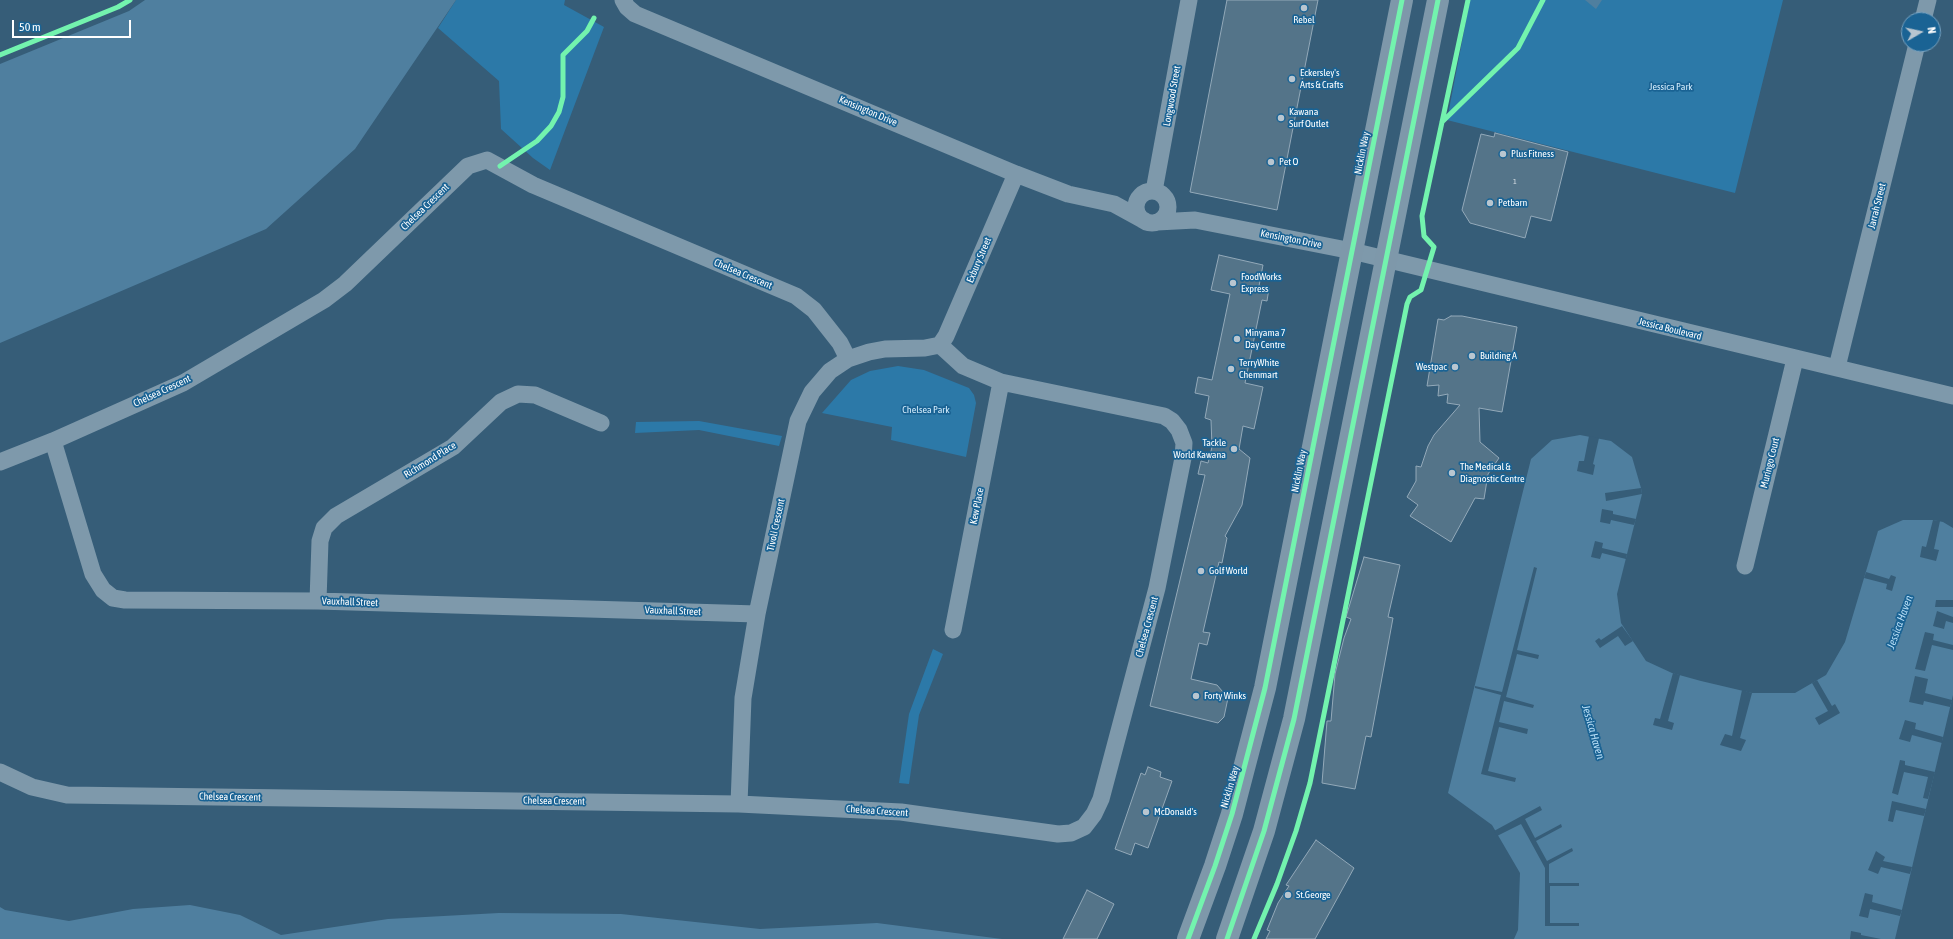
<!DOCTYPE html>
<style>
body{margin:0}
#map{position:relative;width:1953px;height:939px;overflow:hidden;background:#365d78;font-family:"Asap Condensed",sans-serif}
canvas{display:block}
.north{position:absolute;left:1901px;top:12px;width:40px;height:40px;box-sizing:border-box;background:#1a6394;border:1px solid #76a1bf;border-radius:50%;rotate:81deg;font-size:11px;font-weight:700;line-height:16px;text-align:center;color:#fff}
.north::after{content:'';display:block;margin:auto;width:14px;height:18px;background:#b9c6d0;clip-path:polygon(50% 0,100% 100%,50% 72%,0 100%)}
.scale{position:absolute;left:12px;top:20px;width:119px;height:18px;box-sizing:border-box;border:2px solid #fff;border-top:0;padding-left:5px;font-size:12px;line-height:14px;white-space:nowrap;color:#fff;-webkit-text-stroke:3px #1a6394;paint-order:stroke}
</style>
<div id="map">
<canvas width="1953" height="939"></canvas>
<div class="north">N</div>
<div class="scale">50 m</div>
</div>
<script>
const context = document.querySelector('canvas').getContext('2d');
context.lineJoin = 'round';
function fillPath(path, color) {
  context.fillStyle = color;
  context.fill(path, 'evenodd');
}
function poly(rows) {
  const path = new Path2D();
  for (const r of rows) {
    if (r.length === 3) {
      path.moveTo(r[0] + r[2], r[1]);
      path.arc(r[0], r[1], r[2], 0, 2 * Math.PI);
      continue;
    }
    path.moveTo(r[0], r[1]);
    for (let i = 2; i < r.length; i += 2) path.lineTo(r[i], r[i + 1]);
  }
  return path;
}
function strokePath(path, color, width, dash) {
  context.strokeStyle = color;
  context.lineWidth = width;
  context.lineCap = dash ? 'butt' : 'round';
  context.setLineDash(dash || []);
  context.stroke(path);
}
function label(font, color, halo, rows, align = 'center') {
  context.font = font + ' "Asap Condensed",sans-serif';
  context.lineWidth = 3.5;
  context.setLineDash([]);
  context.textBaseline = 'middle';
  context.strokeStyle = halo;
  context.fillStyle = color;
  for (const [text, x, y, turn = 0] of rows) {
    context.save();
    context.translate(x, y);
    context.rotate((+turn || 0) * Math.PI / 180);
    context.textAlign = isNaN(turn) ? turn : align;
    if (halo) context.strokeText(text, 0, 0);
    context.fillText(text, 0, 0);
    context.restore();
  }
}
fillPath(poly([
 [456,0,565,0,564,5,604,27,550,170,533,158,501,129,499,81,438,28],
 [1470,0,1783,0,1735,193,1447,120],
 [898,366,924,370,969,388,974,395,976,403,966,457,891,440,892,427,822,413,851,380,870,371],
 [699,421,782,436,779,446,699,430,635,433,636,422],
 [933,649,943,654,919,715,909,784,899,783,909,714]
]), '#2c79a8');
fillPath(poly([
 [145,0,456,0,355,149,266,229,0,343,0,64,129,11],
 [1585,0,1602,0,1596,9],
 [1580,435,1611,441,1632,457,1641,488,1642,494,1617,594,1621,623,1646,661,1672,673,1701,681,1752,693,1795,693,1826,675,1845,642,1878,531,1903,520,1933,520,1943,522,1953,528,1953,695,1895,939,1514,939,1518,930,1520,873,1492,825,1448,793,1531,459,1552,440],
 [190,905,240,915,281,935,388,919,499,913,621,914,760,929,877,923,1002,939,0,939,0,907,5,910,69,921,133,909]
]), '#4f7f9f');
fillPath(poly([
 [1589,436,1599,438,1593,464,1595,465,1593,475,1577,471,1579,461,1584,461],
 [1641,488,1642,494,1606,501,1605,493],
 [1602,509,1613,511,1613,514,1636,519,1634,525,1611,520,1610,524,1600,522],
 [1933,520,1940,521,1934,549,1939,550,1936,561,1920,557,1922,546,1926,547],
 [1595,541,1603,543,1602,548,1627,554,1626,559,1602,553,1600,559,1591,557],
 [1534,567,1537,568,1517,650,1539,655,1538,659,1517,654,1506,697,1534,705,1533,708,1504,701,1499,722,1528,729,1527,734,1499,727,1488,771,1516,778,1515,782,1481,774,1501,695,1475,688,1475,686,1502,692],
 [1866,572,1889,579,1891,575,1896,577,1892,591,1886,589,1887,584,1864,578],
 [1936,600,1953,600,1953,607,1935,607],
 [1937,611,1953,617,1953,623,1946,621,1944,629,1933,626],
 [1622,626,1633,641,1625,646,1618,636,1600,648,1595,641,1599,638,1601,640],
 [1925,632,1934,634,1933,640,1953,645,1953,650,1932,645,1925,671,1915,669],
 [1673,673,1680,675,1668,721,1674,723,1672,730,1653,725,1655,718,1660,719],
 [1915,676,1928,679,1925,693,1952,700,1950,707,1924,701,1923,705,1909,702],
 [1817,680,1832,706,1835,704,1840,713,1819,725,1815,718,1828,711,1812,683],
 [1742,690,1752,693,1740,738,1746,740,1741,751,1720,745,1725,734,1732,736],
 [1905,720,1916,723,1915,729,1943,737,1942,743,1912,735,1910,742,1899,739],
 [1900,760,1905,761,1905,765,1935,772,1928,799,1923,798,1928,777,1904,772,1898,795,1892,793],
 [1892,801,1926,809,1924,816,1896,810,1893,822,1888,821],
 [1540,806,1542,810,1525,819,1535,838,1561,824,1562,827,1536,841,1547,861,1572,848,1573,851,1549,864,1549,883,1579,883,1579,886,1550,886,1550,923,1579,923,1579,926,1545,926,1545,868,1521,824,1497,836,1494,831],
 [1876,851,1885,857,1883,861,1912,867,1910,874,1881,867,1878,874,1868,870],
 [1865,893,1873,895,1872,902,1902,910,1900,916,1870,909,1868,918,1859,916],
 [1851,931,1861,933,1861,935,1881,939,1850,939]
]), '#365d78');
const building = poly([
 [1227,0,1318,0,1277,210,1190,192,1227,0],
 [1495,133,1568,152,1551,221,1531,216,1525,238,1470,223,1462,210,1481,134,1494,137,1495,133],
 [1219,255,1263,265,1259,286,1269,288,1267,301,1262,300,1245,383,1263,387,1254,429,1243,426,1239,449,1250,458,1242,505,1225,536,1227,538,1222,563,1219,562,1203,632,1210,633,1207,645,1199,643,1191,679,1217,685,1228,698,1224,717,1218,723,1150,706,1205,475,1198,474,1201,461,1208,463,1212,447,1211,420,1205,418,1209,396,1195,393,1198,377,1212,380,1230,294,1211,290,1219,255],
 [1451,316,1462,316,1517,327,1502,412,1479,408,1480,442,1499,458,1488,474,1484,499,1475,498,1451,542,1410,516,1418,505,1407,497,1416,481,1416,466,1421,467,1428,446,1434,435,1460,405,1447,403,1448,394,1438,396,1439,385,1427,386,1438,319,1444,320,1451,316],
 [1364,557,1400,565,1388,617,1393,618,1371,737,1366,736,1355,789,1322,783,1327,721,1331,721,1335,674,1344,638,1351,619,1346,617,1364,557],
 [1148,767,1161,772,1160,777,1172,781,1148,848,1135,843,1131,855,1115,849,1141,773,1145,775,1148,767],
 [1316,840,1354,868,1315,939,1266,939,1270,931,1267,930,1278,903,1289,886,1286,885,1316,840],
 [1087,890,1114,904,1097,939,1063,939,1087,890]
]);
fillPath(building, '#547489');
strokePath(building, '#93a9b9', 1);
strokePath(poly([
 [623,0,627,7,635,14,1016,174,1068,194,1114,204,1145,221],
 [1923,20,1928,0],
 [1154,191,1189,0],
 [1152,207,16],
 [1157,222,1195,220,1352,251,1953,396],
 [940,345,946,336,1016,174],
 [1837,367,1917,44],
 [53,441,93,574,103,590,113,598,125,600,318,601,757,614],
 [0,462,53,441,183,383,324,300,345,284,468,166,487,160,533,185,796,296,814,310,840,343,848,359],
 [1745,566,1795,359],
 [318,601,320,541,324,528,336,516,453,447,501,402,518,394,535,395,601,423],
 [953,630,1001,382],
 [0,772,32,787,67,795,739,804,901,812,1058,834,1071,833,1084,827,1094,814,1101,799,1157,588,1183,458,1184,443,1179,430,1172,421,1164,416,1001,382,963,366,940,345],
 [739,804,743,698,757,614,798,421,812,392,830,371,848,359,869,352,885,349,925,348,940,345]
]), '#7e99ab', 17);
strokePath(poly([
 [1188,939,1215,866,1232,814,1265,688,1402,0],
 [1227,939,1264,831,1294,719,1438,0]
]), '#7e98aa', 22);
strokePath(poly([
 [0,55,118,7,130,0],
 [1442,122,1518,48,1543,0],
 [500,166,537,141,551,126,559,112,563,97,563,55,587,31,594,18],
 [1188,939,1215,866,1232,814,1265,688,1402,0],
 [1227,939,1264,831,1294,719,1438,0],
 [1254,939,1277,884,1296,831,1310,783,1407,304,1410,297,1421,290,1434,247,1424,236,1422,216,1468,0]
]), '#73f3ae', 5);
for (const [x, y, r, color] of [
 [1304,8,4,"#b9c6d0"],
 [1292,79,4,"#b9c6d0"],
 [1281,118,4,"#b9c6d0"],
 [1503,154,4,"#b9c6d0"],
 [1271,162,4,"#b9c6d0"],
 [1490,203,4,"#b9c6d0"],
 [1233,283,4,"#b9c6d0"],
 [1237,339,4,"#b9c6d0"],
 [1472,356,4,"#b9c6d0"],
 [1455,367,4,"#b9c6d0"],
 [1231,369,4,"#b9c6d0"],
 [1234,449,4,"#b9c6d0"],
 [1452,473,4,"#b9c6d0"],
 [1201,571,4,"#b9c6d0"],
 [1196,696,4,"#b9c6d0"],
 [1146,812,4,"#b9c6d0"],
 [1288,895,4,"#b9c6d0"]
]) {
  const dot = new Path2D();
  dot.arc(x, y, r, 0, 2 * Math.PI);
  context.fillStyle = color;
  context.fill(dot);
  strokePath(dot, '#1a6394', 1.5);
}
label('8px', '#d4dce2', null, [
 ["1",1515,181]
]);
label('10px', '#fff', '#1a6394', [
 ["Rebel",1304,20,"center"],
 ["Eckersley's",1300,73],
 ["Arts & Crafts",1300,85],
 ["Kawana",1289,112],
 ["Surf Outlet",1289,124],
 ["Plus Fitness",1511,154],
 ["Pet O",1279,162],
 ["Petbarn",1498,203],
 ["FoodWorks",1241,277],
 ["Express",1241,289],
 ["Minyama 7",1245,333],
 ["Day Centre",1245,345],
 ["Building A",1480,356],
 ["TerryWhite",1239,363],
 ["Chemmart",1239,375],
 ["Westpac",1447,367,"right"],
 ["Tackle",1226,443,"right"],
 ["World Kawana",1226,455,"right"],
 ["The Medical &",1460,467],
 ["Diagnostic Centre",1460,479],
 ["Golf World",1209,571],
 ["Forty Winks",1204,696],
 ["McDonald's",1154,812],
 ["St.George",1296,895]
], 'left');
label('10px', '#d2ebfb', '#1a6394', [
 ["Jessica Park",1671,87],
 ["Chelsea Park",926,410]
]);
label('10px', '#fff', '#1a6394', [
 ["Longwood Street",1172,96,-80],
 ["Kensington Drive",868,111,23],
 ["Nicklin Way",1362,153,-79],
 ["Jarrah Street",1877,206,-76],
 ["Chelsea Crescent",425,207,-44],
 ["Kensington Drive",1291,239,11],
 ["Exbury Street",979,260,-67],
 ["Chelsea Crescent",743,274,23],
 ["Jessica Boulevard",1670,329,14],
 ["Chelsea Crescent",162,391,-25],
 ["Richmond Place",430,460,-32],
 ["Muringo Court",1770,463,-76],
 ["Nicklin Way",1299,471,-79],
 ["Kew Place",977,506,-79],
 ["Tivoli Crescent",776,525,-78],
 ["Vauxhall Street",350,602,2],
 ["Vauxhall Street",673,611,2],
 ["Chelsea Crescent",1147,627,-75],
 ["Nicklin Way",1230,787,-74],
 ["Chelsea Crescent",230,797,1],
 ["Chelsea Crescent",554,801,1],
 ["Chelsea Crescent",877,811,4]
]);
label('italic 11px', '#b8def6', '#1a6394', [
 ["Jessica Haven",1900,622,-70],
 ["Jessica Haven",1593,732,74]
]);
</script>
